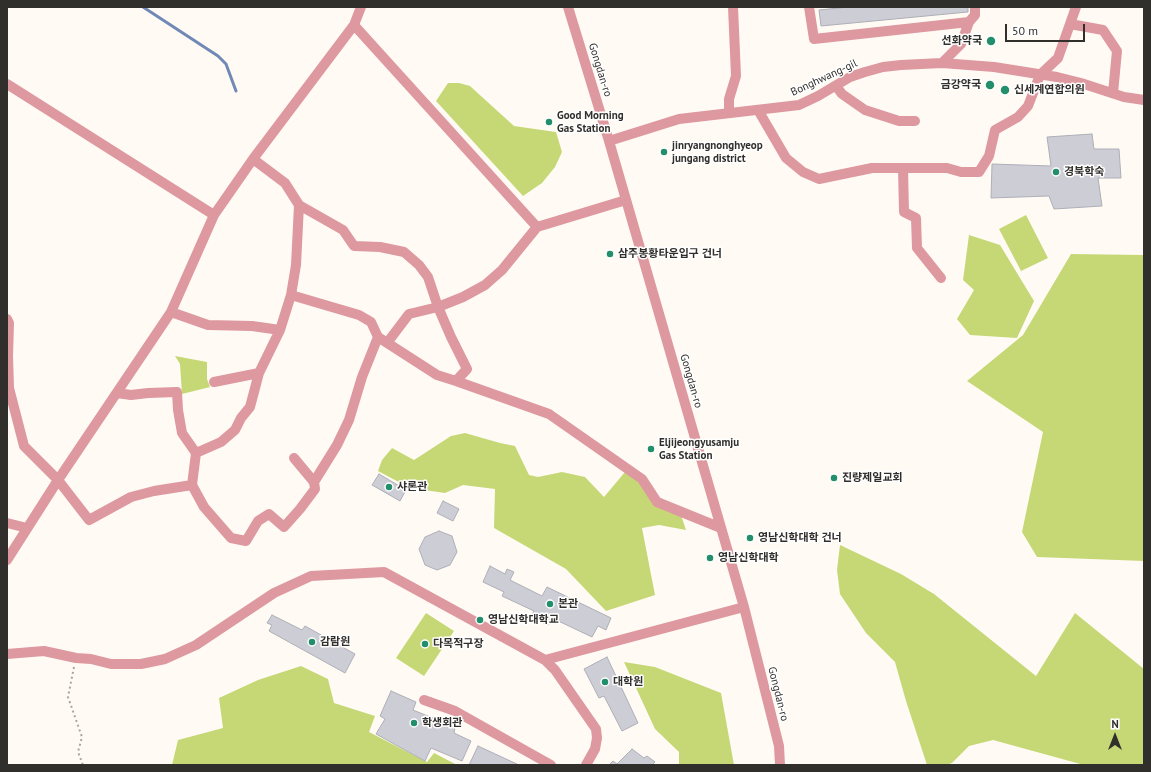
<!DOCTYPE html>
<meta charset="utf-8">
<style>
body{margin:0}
#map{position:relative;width:1151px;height:772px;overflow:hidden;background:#fffbf4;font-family:"PT Sans",sans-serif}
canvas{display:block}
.frame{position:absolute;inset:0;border:8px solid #312f2c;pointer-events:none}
.north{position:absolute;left:1095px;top:716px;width:40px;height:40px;-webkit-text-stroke:3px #fff;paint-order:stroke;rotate:0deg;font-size:11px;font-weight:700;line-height:16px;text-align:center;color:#312f2c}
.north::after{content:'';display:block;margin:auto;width:14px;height:18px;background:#312f2c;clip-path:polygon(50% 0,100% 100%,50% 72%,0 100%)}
.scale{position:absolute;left:1005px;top:24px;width:80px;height:18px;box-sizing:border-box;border:2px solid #312f2c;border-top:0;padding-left:5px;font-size:12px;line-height:14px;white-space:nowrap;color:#312f2c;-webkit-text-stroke:3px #fff;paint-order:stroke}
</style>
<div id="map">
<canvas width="1151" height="772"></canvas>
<div class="frame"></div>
<div class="north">N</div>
<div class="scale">50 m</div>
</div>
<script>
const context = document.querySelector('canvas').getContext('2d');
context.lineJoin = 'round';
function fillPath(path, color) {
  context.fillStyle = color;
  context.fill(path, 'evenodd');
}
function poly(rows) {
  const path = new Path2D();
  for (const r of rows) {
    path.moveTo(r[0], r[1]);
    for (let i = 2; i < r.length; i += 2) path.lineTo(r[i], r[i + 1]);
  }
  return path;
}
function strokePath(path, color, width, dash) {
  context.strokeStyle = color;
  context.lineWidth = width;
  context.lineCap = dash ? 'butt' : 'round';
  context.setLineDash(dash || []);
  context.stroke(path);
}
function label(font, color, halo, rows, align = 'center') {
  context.font = font + ' "PT Sans","Noto Sans KR",sans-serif';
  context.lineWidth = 3;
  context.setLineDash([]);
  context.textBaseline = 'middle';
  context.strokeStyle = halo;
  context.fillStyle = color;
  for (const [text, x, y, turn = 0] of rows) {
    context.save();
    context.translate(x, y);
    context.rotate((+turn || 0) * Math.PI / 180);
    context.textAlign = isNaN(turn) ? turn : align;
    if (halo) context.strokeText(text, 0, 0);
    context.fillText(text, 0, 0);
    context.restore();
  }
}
fillPath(poly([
 [448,83,459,83,470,86,514,126,556,132,562,152,555,167,542,183,523,196,436,101],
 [1026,215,1048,258,1021,271,999,229],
 [969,235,1000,245,1034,301,1017,338,970,335,957,319,974,290,963,280],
 [1071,254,1144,255,1144,561,1037,557,1022,532,1043,432,967,381,1023,335],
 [175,356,207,362,207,379,210,387,182,394,180,364],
 [465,433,500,443,515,446,529,475,538,477,562,472,585,477,604,497,625,472,639,482,681,515,686,530,659,525,642,528,655,595,606,611,566,569,494,528,495,489,463,485,445,493,410,488,378,471,382,460,392,448,414,460,451,436],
 [840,545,901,574,934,594,1036,676,1075,613,1144,669,1144,765,1084,765,993,740,969,746,952,763,946,765,927,765,906,701,895,662,866,633,840,594,837,570],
 [426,613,454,631,424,676,396,658],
 [624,662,655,667,721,693,734,765,679,765,679,752,655,729],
 [301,666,328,679,334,703,375,716,369,732,427,762,434,753,457,765,172,765,178,740,223,728,219,698,258,680]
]), '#c6d876');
strokePath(poly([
 [143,7,218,56,226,64,236,91]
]), '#7189b6', 3);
const building = poly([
 [849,7,968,7,968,12,821,26,819,10,849,7],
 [1092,134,1094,149,1119,149,1121,178,1098,178,1102,206,1054,209,1049,196,991,198,992,164,1051,166,1047,137,1092,134],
 [379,474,406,490,400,501,372,485,379,474],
 [443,501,459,509,453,521,437,513,443,501],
 [439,531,452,536,457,552,450,565,437,570,425,565,419,549,425,537,439,531],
 [490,566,505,574,507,569,514,572,510,580,542,596,547,587,611,618,606,630,598,626,592,637,552,618,548,625,531,617,534,611,502,596,504,592,483,582,490,566],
 [272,615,302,630,305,626,355,654,345,673,269,631,272,625,267,623,272,615],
 [607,657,638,723,622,731,604,696,599,698,584,669,607,657],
 [391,691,416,702,413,710,455,727,454,733,471,741,462,761,431,748,425,761,376,734,385,719,380,716,391,691],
 [478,746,519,765,469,765,478,746],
 [632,749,644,758,647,756,655,762,652,765,609,765,613,761,617,764,632,749]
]);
fillPath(building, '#cdcdd6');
strokePath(building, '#aeaeb7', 1);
strokePath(poly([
 [74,667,68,697,82,737,78,752,83,765]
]), '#a8a5a0', 2, [2, 3]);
strokePath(poly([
 [568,7,609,141,744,607,779,746,780,765],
 [809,7,814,39,969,22],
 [1070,24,1103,30,1117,51,1113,93],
 [354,25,537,227,626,200],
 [942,63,961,44,969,22,975,15,975,7],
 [7,84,214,215],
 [836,86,842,94,865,110,899,121,915,121],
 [758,110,786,158,803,172,819,179,872,168,947,168,961,172,979,172,989,156,995,130,1018,117,1028,106,1040,75,1058,58,1076,7],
 [729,113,729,99,736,76,733,7],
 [609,141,679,119,799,105,818,96,850,77,865,72,883,67,901,65,942,63,994,67,1057,77,1081,83,1124,97,1144,100],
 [903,168,904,212,916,218,917,248,941,278],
 [299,205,343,230,354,246,380,247,404,252,419,265,428,277,438,307,451,337,467,369,456,381],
 [291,295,359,315,371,322,378,337,437,375,456,381,549,414,642,479,657,502,721,528],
 [171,312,208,325,252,326,280,330,291,295,296,265,299,205,285,183,253,159],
 [7,319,9,323,8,356,9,388,24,446,58,480,89,520,131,497,154,491,192,485,204,507,231,538,246,541,258,521,269,514,284,527,300,509,315,489,314,482,337,445,349,420,362,377,378,337],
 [387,343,409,314,438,307,463,297,485,285,502,270,537,227],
 [214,382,259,373],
 [117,393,131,395,148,393,177,392,178,410,182,433,196,453,192,485],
 [196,453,221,442,235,430,241,418,250,407,259,373,280,330],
 [294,458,314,482],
 [7,523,27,528],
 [7,560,58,480,171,312,214,215,253,159,354,25,361,7],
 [7,654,44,651,76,658,91,659,111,664,141,664,165,659,196,645,274,593,311,576,384,572,545,660,555,670,596,729,597,738,595,749,586,765],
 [545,660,744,607],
 [424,700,455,711,551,765]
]), '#de98a0', 10);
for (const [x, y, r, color] of [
 [991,41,5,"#238e6c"],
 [990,85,5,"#238e6c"],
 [1005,90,5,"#238e6c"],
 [549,122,4,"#238e6c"],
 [664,152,4,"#238e6c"],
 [1056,172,4,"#238e6c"],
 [610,254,4,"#238e6c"],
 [651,449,4,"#238e6c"],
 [834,478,4,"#238e6c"],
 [389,487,4,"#238e6c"],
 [750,538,4,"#238e6c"],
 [710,558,4,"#238e6c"],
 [550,604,4,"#238e6c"],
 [480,620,4,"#238e6c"],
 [312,642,4,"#238e6c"],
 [425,644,4,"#238e6c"],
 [605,682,4,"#238e6c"],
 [414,723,4,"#238e6c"]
]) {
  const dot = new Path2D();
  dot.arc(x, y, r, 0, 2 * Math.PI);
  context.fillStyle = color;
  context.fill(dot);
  strokePath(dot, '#fff', 1.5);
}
label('bold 11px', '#312f2c', '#fff', [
 ["선화약국",982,41,"right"],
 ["금강약국",981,85,"right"],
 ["신세계연합의원",1014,90],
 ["Good Morning",557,116],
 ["Gas Station",557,129],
 ["jinryangnonghyeop",672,146],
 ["jungang district",672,159],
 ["경북학숙",1064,172],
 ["삼주봉황타운입구 건너",618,254],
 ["Eljijeongyusamju",659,443],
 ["Gas Station",659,456],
 ["진량제일교회",842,478],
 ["샤론관",397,487],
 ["영남신학대학 건너",758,538],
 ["영남신학대학",718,558],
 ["본관",558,604],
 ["영남신학대학교",488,620],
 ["감람원",320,642],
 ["다목적구장",433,644],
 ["대학원",613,682],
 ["학생회관",422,723]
], 'left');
label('11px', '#312f2c', '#fff', [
 ["Gongdan-ro",600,70,73],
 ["Bonghwang-gil",824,78,-25],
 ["Gongdan-ro",691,381,74],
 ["Gongdan-ro",778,694,76]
]);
</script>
